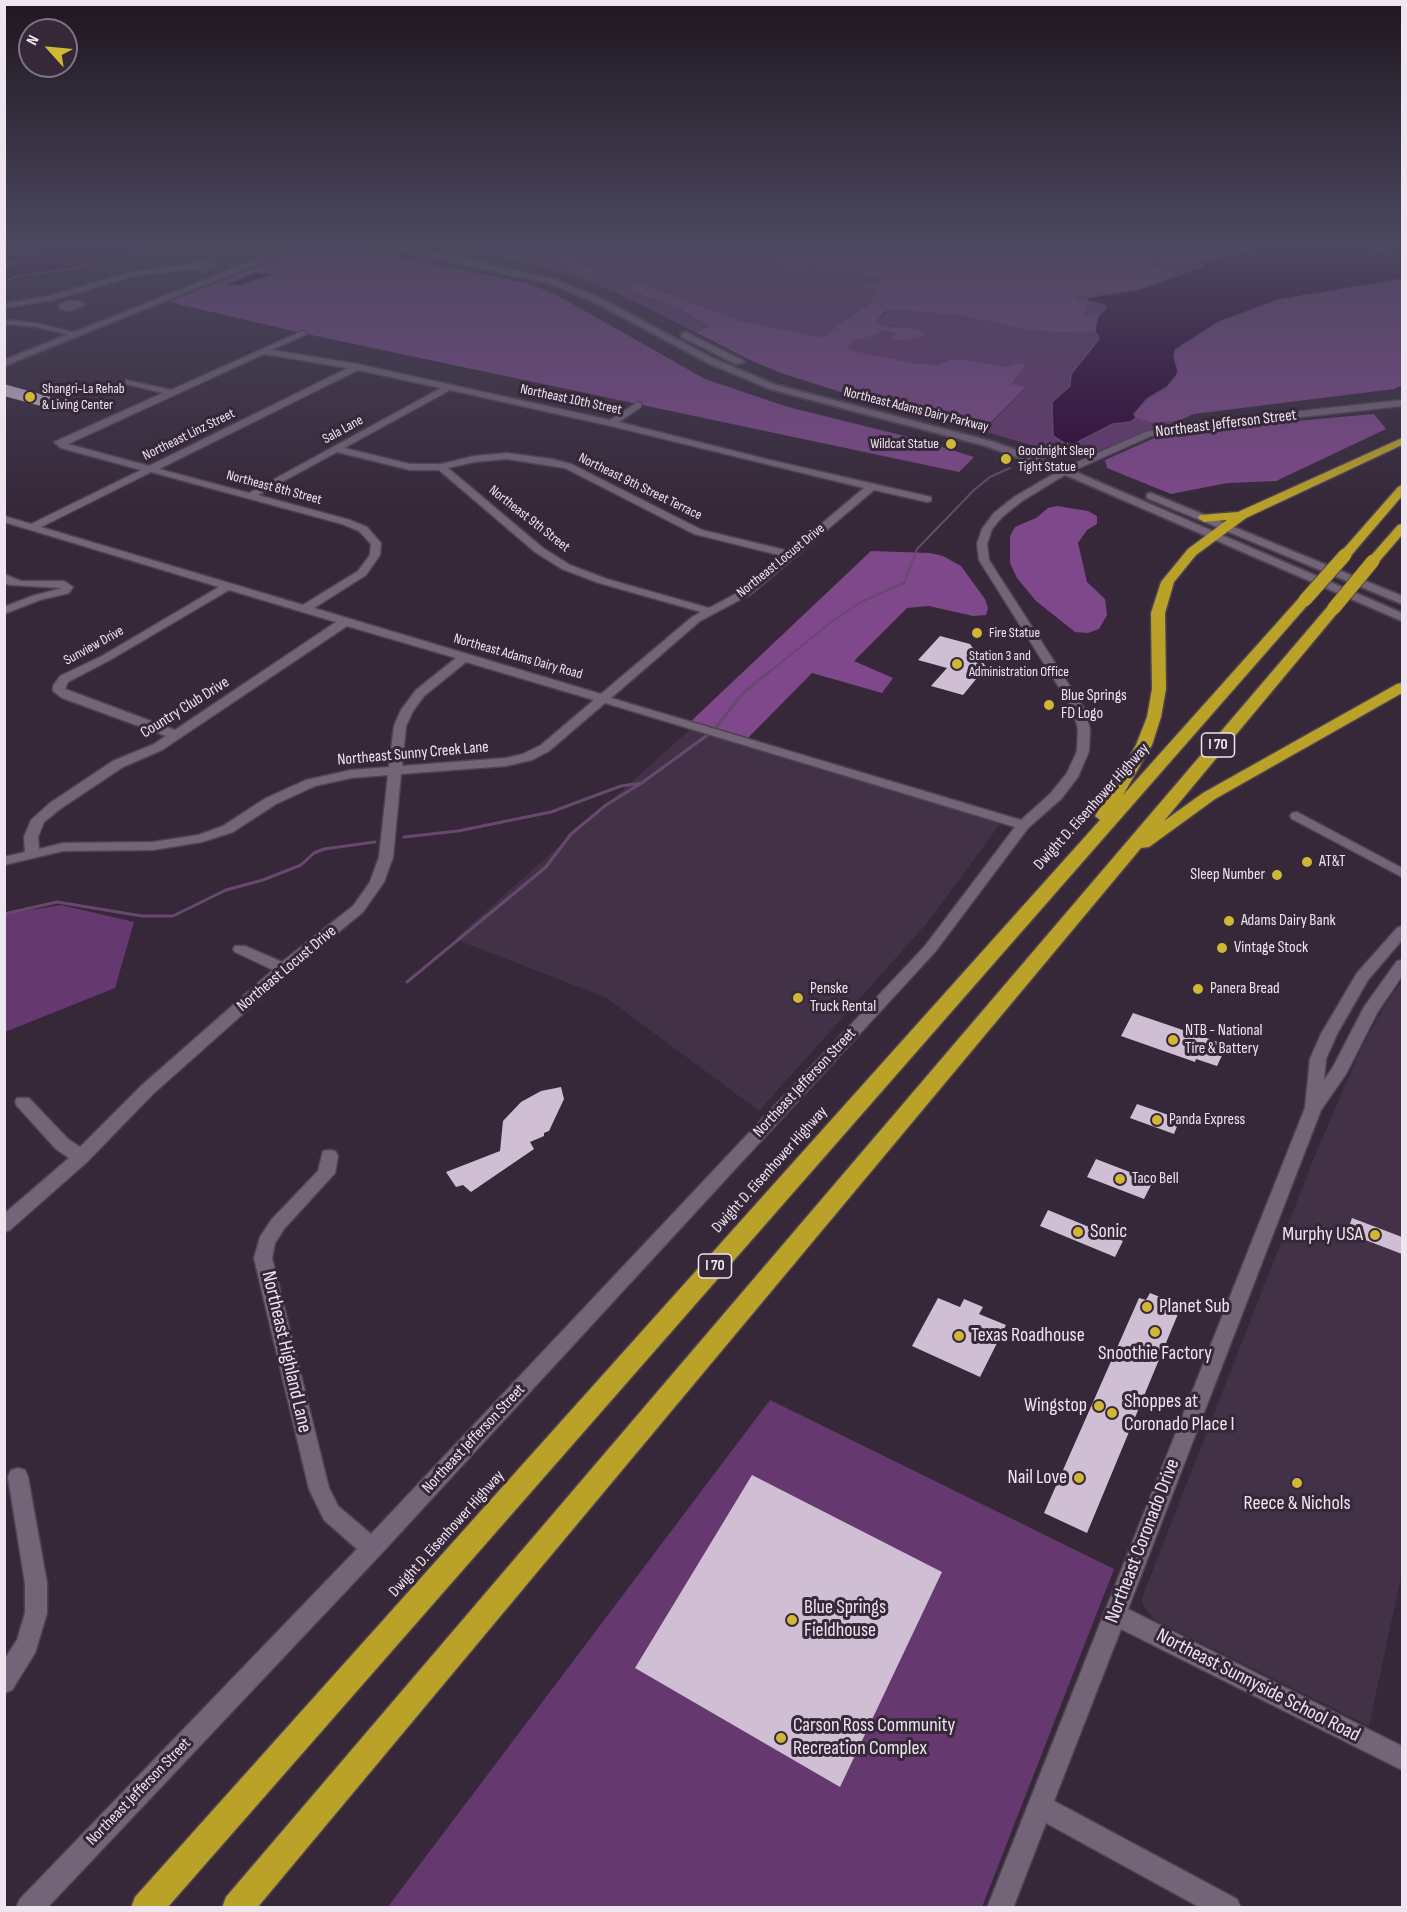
<!DOCTYPE html>
<style>
body{margin:0}
#map{position:relative;width:1407px;height:1912px;overflow:hidden;background:#362839;font-family:"Sofia Sans Condensed",sans-serif}
canvas{display:block}
.frame{position:absolute;inset:0;border:6px solid #eee5f0;pointer-events:none}
.north{position:absolute;left:18px;top:18px;width:60px;height:60px;box-sizing:border-box;background:#362839;border:2px solid #807482;border-radius:50%;rotate:297deg;font-size:16px;font-weight:700;line-height:24px;text-align:center;color:#eee5f0}
.north::after{content:'';display:block;margin:auto;width:21px;height:27px;background:#d1b736;clip-path:polygon(50% 0,100% 100%,50% 72%,0 100%)}
</style>
<div id="map">
<canvas width="1407" height="1912"></canvas>
<div class="frame"></div>
<div class="north">N</div>
</div>
<script>
const context = document.querySelector('canvas').getContext('2d');
context.lineJoin = 'round';
function fillPath(path, color) {
  context.fillStyle = color;
  context.fill(path, 'evenodd');
}
function poly(rows) {
  const path = new Path2D();
  for (const r of rows) {
    path.moveTo(r[0], r[1]);
    for (let i = 2; i < r.length; i += 2) path.lineTo(r[i], r[i + 1]);
  }
  return path;
}
function strokePath(path, color, width, dash) {
  context.strokeStyle = color;
  context.lineWidth = width;
  context.lineCap = dash ? 'butt' : 'round';
  context.setLineDash(dash || []);
  context.stroke(path);
}
function label(font, color, halo, rows, align = 'center') {
  context.font = font + ' "Sofia Sans Condensed",sans-serif';
  context.lineWidth = 6;
  context.setLineDash([]);
  context.textBaseline = 'middle';
  context.strokeStyle = halo;
  context.fillStyle = color;
  for (const [text, x, y, turn = 0] of rows) {
    context.save();
    context.translate(x, y);
    context.rotate((+turn || 0) * Math.PI / 180);
    context.textAlign = isNaN(turn) ? turn : align;
    if (halo) context.strokeText(text, 0, 0);
    context.fillText(text, 0, 0);
    context.restore();
  }
}
fillPath(poly([
 [692,728,1000,824,927,923,759,1111,607,998,455,939],
 [1402,981,1402,1572,1369,1726,1155,1620,1143,1605,1142,1598,1316,1153,1361,1049,1385,1005]
]), '#433247');
fillPath(poly([
 [4,245,29,245,39,248,38,252,5,268],
 [443,245,498,245,566,256,559,260,589,267,574,263,579,258,590,258,626,245,686,245,748,253,784,261,775,267,804,271,809,268,884,277,881,281,862,287,876,289,876,294,868,305,822,337,739,321,650,286,635,285,641,296,678,308,710,327,697,333,621,295,580,278,521,262],
 [1120,245,1402,245,1402,297,1141,414,1178,421,1082,457,1071,457,983,431,1026,388,1011,384,1025,364,1007,367,962,359,949,360,940,365,912,363,849,350,848,346,853,341,881,331,897,333,893,336,894,340,906,341,905,327,885,326,876,322,889,309,964,316,1029,330,1033,288],
 [61,905,134,922,115,988,5,1032,5,914],
 [770,1400,1114,1569,982,1907,387,1908]
]), '#663870');
fillPath(poly([
 [311,245,337,245,526,283,555,294,705,379,788,407,913,438,974,457,959,472,302,333,169,302],
 [498,245,626,245,590,258,579,258,574,263,594,270,594,273,587,275,553,265,565,256],
 [686,245,1268,245,1220,258,1193,261,1192,264,1186,265,1164,261,1162,258,1148,257,1154,268,1179,271,1140,289,1073,297,1087,304,1084,315,1098,316,1095,331,1063,332,1029,330,964,316,889,309,883,313,876,322,885,326,916,329,925,335,906,341,893,340,893,336,896,333,881,331,878,334,853,341,848,346,849,350,912,363,939,365,949,360,962,359,1006,367,1021,363,1026,364,1011,384,1026,387,986,427,847,394,781,373,752,361,697,333,709,326,678,308,631,291,630,287,643,284,739,321,822,337,868,305,876,294,876,289,862,287,862,284,880,281,883,277,809,268,805,271,788,270,774,267,783,261,748,253],
 [1402,279,1402,385,1394,389,1194,414,1178,421,1152,422,1136,418,1133,414,1147,399,1167,387,1178,371,1174,357,1174,351,1219,322,1278,300],
 [1374,414,1386,429,1276,481,1227,483,1171,494,1107,468,1105,460,1152,439,1184,431],
 [1057,506,1088,511,1097,516,1097,524,1087,530,1078,543,1087,582,1105,599,1107,615,1099,629,1088,633,1075,632,1036,601,1017,578,1010,563,1010,536,1015,527,1036,518,1048,508],
 [871,551,930,553,943,556,961,566,985,599,988,608,986,615,973,616,929,606,907,608,854,661,893,678,882,693,812,673,745,741,688,724]
]), '#7f488b');
const water = poly([
 [29,245,267,245,258,251,244,253,211,246,151,251,69,269,21,275,5,281,5,268,15,264,5,260,5,255,20,253,29,256,37,253,38,248,29,245],
 [1268,245,1355,245,1377,251,1402,245,1402,279,1278,300,1219,322,1175,350,1174,357,1178,371,1176,376,1167,387,1147,399,1134,414,1136,418,1130,422,1113,424,1074,444,1064,443,1053,436,1052,402,1070,386,1071,374,1099,339,1095,331,1096,324,1098,316,1106,308,1104,305,1088,301,1085,298,1140,289,1201,267,1203,266,1198,262,1200,260,1220,258,1268,245],
 [255,272,287,275,270,276,238,286,224,285,255,272]
]);
fillPath(water, '#2e0536');
strokePath(water, '#68486e', 1.5);
strokePath(poly([
 [767,674,831,622,861,602,904,583,917,549,974,490,990,477,1010,468]
]), '#68486e', 2);
strokePath(poly([
 [717,726,743,693,769,672],
 [404,837,458,831,551,812,621,786,642,783],
 [4,914,57,902,142,916,173,916,226,890,263,880,301,865,314,853,324,849,375,842],
 [407,982,546,867,571,834,606,805,643,782,709,734]
]), '#68486e', 3);
fillPath(poly([
 [4,384,65,401,48,408,4,396],
 [940,636,970,644,986,667,963,695,931,686,947,668,918,660],
 [1133,1013,1227,1045,1217,1066,1196,1059,1195,1062,1121,1036],
 [561,1087,564,1099,549,1131,544,1133,544,1136,530,1142,534,1149,471,1192,463,1185,456,1187,446,1172,500,1151,503,1121,521,1102,541,1091],
 [1137,1104,1180,1119,1174,1134,1130,1118],
 [1096,1159,1153,1181,1144,1199,1087,1177],
 [1048,1210,1123,1241,1115,1257,1040,1226],
 [1352,1218,1402,1237,1402,1254,1347,1233],
 [1150,1293,1175,1303,1171,1311,1178,1314,1087,1533,1044,1513,1139,1298,1146,1300],
 [938,1298,960,1307,964,1299,983,1307,979,1314,1006,1325,980,1377,912,1346],
 [752,1475,942,1572,840,1787,635,1668]
]), '#d0bfd4');
const minor = poly([
 [201,262,209,262,217,266,203,271,192,269,133,276,53,300,4,308,4,304,49,296,132,272,201,262],
 [68,301,80,301,85,305,70,311,59,309,59,305,68,301],
 [4,320,36,323,80,334,76,336,36,327,4,324,4,320],
 [302,331,305,331,305,335,272,350,357,364,610,420,638,402,641,403,641,407,619,422,774,461,931,497,931,501,927,502,874,490,751,594,700,621,611,698,1021,820,1051,793,1067,773,1077,751,1078,729,1072,708,979,560,977,544,982,529,994,513,1014,497,1062,469,1145,432,1173,425,1402,400,1402,406,1173,431,1151,436,1068,473,1022,501,1002,517,992,529,987,544,989,560,1084,708,1090,729,1089,751,1078,777,1061,799,1028,828,935,952,380,1555,47,1908,16,1908,20,1899,357,1549,324,1520,309,1489,254,1258,260,1237,272,1219,318,1171,323,1151,329,1150,335,1151,338,1156,335,1173,284,1229,275,1243,272,1258,329,1488,338,1506,371,1534,925,946,1015,827,605,703,549,751,532,760,506,766,401,774,393,857,384,882,363,912,289,973,153,1094,87,1162,10,1230,4,1232,4,1214,69,1158,56,1149,17,1106,15,1102,17,1098,29,1098,68,1139,80,1147,141,1086,273,970,235,952,233,949,235,946,245,946,282,962,353,906,370,882,379,857,388,775,351,778,315,786,276,804,233,832,202,842,153,850,63,851,4,865,4,857,25,852,24,837,31,820,50,803,113,761,154,744,166,736,62,698,53,691,53,686,60,676,102,656,219,587,4,522,4,516,31,524,141,470,61,448,54,442,163,393,126,384,126,380,171,390,302,331],
 [264,354,348,368,149,466,68,444,264,354],
 [358,370,441,388,249,493,159,469,358,370],
 [450,390,611,426,864,488,789,551,702,530,571,464,552,459,507,453,474,456,441,464,410,464,344,448,450,390],
 [337,452,410,470,439,470,535,552,562,569,599,583,701,612,692,617,601,694,314,608,366,575,380,555,381,543,367,527,350,520,258,495,337,452],
 [507,459,565,468,694,534,783,556,743,590,709,608,607,579,570,565,543,548,448,468,474,462,507,459],
 [151,472,342,524,359,531,371,544,370,555,358,571,303,605,41,527,151,472],
 [229,590,336,622,175,730,65,689,68,682,110,660,229,590],
 [347,626,456,658,416,690,401,710,394,726,389,767,351,770,306,780,266,798,223,826,198,835,153,842,63,843,39,849,38,837,44,822,60,809,123,767,162,750,347,626],
 [466,662,594,700,541,745,523,754,506,758,402,766,406,726,413,711,424,696,466,662],
 [4,574,21,581,64,581,73,587,69,593,40,600,4,614,4,607,32,596,62,588,10,585,4,583,4,574],
 [1297,812,1402,868,1402,877,1292,819,1290,816,1292,813,1297,812],
 [1402,926,1402,940,1368,980,1337,1034,1326,1059,1324,1080,1333,1067,1364,1007,1397,961,1402,960,1402,976,1377,1013,1346,1074,1321,1110,1128,1609,1402,1746,1402,1770,1121,1629,1054,1801,1237,1899,1241,1908,1201,1908,1046,1823,1013,1908,987,1908,1305,1108,1310,1059,1321,1034,1357,973,1397,928,1402,926],
 [18,1468,25,1470,28,1477,47,1583,47,1613,35,1653,12,1690,4,1693,4,1660,17,1640,25,1613,25,1583,8,1477,11,1470,18,1468]
]);
const tertiary = poly([
 [293,245,303,245,4,366,4,360,293,245]
]);
const secondary = poly([
 [378,245,393,245,471,260,556,280,600,298,714,359,776,385,994,442,1069,469,1402,613,1402,621,1061,473,986,446,770,389,708,363,594,302,550,284,378,245],
 [685,332,742,360,744,362,736,364,682,337,681,335,685,332],
 [1151,493,1402,596,1402,604,1147,498,1147,494,1151,493]
]);
const motorway = poly([
 [1402,438,1402,445,1246,518,1196,555,1174,582,1165,613,1166,689,1161,717,1152,745,1123,795,1300,597,1305,596,1312,600,167,1908,131,1908,135,1897,1100,820,1095,816,1136,745,1147,717,1152,689,1151,613,1161,582,1188,549,1227,520,1204,522,1198,518,1200,515,1238,512,1402,438],
 [1402,485,1402,496,1349,558,1341,558,1339,555,1341,552,1398,487,1402,485],
 [1402,524,1402,535,1377,564,1369,564,1367,561,1369,558,1398,525,1402,524],
 [1334,604,1339,605,1341,608,1339,611,1164,821,1203,793,1397,684,1402,683,1402,693,1215,799,1149,847,1141,848,257,1908,222,1908,226,1897,1329,605,1334,604]
]);
strokePath(minor, '#4f4352', 3);
strokePath(tertiary, '#4f4352', 4);
strokePath(secondary, '#4f4352', 4);
strokePath(motorway, '#4f4352', 3);
fillPath(minor, '#746477');
fillPath(tertiary, '#746477');
fillPath(secondary, '#746477');
fillPath(motorway, '#baa228');
const motorwayBridge = poly([
 [1305,600,1345,555],
 [1334,608,1373,561]
]);
strokePath(motorwayBridge, '#4f4352', 15, []);
strokePath(motorwayBridge, '#baa228', 13);
const sky = context.createLinearGradient(0, 0, 0, 512);
sky.addColorStop(0, '#1e161f');
sky.addColorStop(0.48, '#4c485f');
sky.addColorStop(1, '#4c485f00');
context.fillStyle = sky;
context.fillRect(0, 0, 1407, 512);
for (const [x, y, r, color] of [
 [30,397,6,"#d1b736"],
 [951,444,6,"#d1b736"],
 [1006,459,6,"#d1b736"],
 [977,633,6,"#d1b736"],
 [957,664,6,"#d1b736"],
 [1049,705,6,"#d1b736"],
 [1307,862,6,"#d1b736"],
 [1277,875,6,"#d1b736"],
 [1229,921,6,"#d1b736"],
 [1222,948,6,"#d1b736"],
 [1198,989,6,"#d1b736"],
 [798,998,6,"#d1b736"],
 [1173,1040,6,"#d1b736"],
 [1157,1120,6,"#d1b736"],
 [1120,1179,6,"#d1b736"],
 [1078,1232,6,"#d1b736"],
 [1375,1235,6,"#d1b736"],
 [1147,1307,6,"#d1b736"],
 [1155,1332,6,"#d1b736"],
 [959,1336,6,"#d1b736"],
 [1099,1406,6,"#d1b736"],
 [1112,1413,6,"#d1b736"],
 [1079,1478,6,"#d1b736"],
 [1297,1483,6,"#d1b736"],
 [792,1620,6,"#d1b736"],
 [781,1738,6,"#d1b736"]
]) {
  const dot = new Path2D();
  dot.arc(x, y, r, 0, 2 * Math.PI);
  context.fillStyle = color;
  context.fill(dot);
  strokePath(dot, '#362839', 2);
}
label('14px', '#eee5f0', '#362839', [
 ["Shangri-La Rehab",42,389],
 ["& Living Center",42,405],
 ["Wildcat Statue",939,444,"right"],
 ["Goodnight Sleep",1018,451],
 ["Tight Statue",1018,467],
 ["Fire Statue",989,633],
 ["Station 3 and",969,656],
 ["Administration Office",969,672]
], 'left');
label('14px', '#eee5f0', '#362839', [
 ["Northeast 10th Street",571,400,12],
 ["Northeast Adams Dairy Parkway",916,410,14],
 ["Sala Lane",343,430,-29],
 ["Northeast Linz Street",189,435,-26],
 ["Northeast 9th Street Terrace",640,487,26],
 ["Northeast 8th Street",274,488,15],
 ["Northeast 9th Street",529,519,38],
 ["Northeast Locust Drive",781,561,-39],
 ["Sunview Drive",94,646,-29],
 ["Northeast Adams Dairy Road",518,657,16]
]);
for (const [x, y, w] of [
 [1218,745,33],
 [715,1266,33]
]) {
  const box = new Path2D();
  box.roundRect(x - w / 2, y - 12, w, 24, 4.5);
  context.fillStyle = '#362839';
  context.fill(box);
  strokePath(box, '#eee5f0', 1.5);
}
label('bold 15px', '#eee5f0', null, [
 ["I 70",1218,745],
 ["I 70",715,1266]
]);
label('16px', '#eee5f0', '#362839', [
 ["Northeast Jefferson Street",1226,424,-7],
 ["Country Club Drive",185,708,-32],
 ["Northeast Sunny Creek Lane",413,754,-5],
 ["Dwight D. Eisenhower Highway",1092,807,-48],
 ["Northeast Locust Drive",287,969,-40],
 ["Northeast Jefferson Street",805,1083,-47],
 ["Dwight D. Eisenhower Highway",770,1170,-48],
 ["Northeast Jefferson Street",474,1439,-47],
 ["Dwight D. Eisenhower Highway",447,1534,-48],
 ["Northeast Jefferson Street",139,1792,-46]
]);
label('16px', '#eee5f0', '#362839', [
 ["Blue Springs",1061,696],
 ["FD Logo",1061,714],
 ["AT&T",1319,862],
 ["Sleep Number",1265,875,"right"],
 ["Adams Dairy Bank",1241,921],
 ["Vintage Stock",1234,948],
 ["Penske",810,989],
 ["Truck Rental",810,1007],
 ["Panera Bread",1210,989],
 ["NTB - National",1185,1031],
 ["Tire & Battery",1185,1049],
 ["Panda Express",1169,1120],
 ["Taco Bell",1132,1179]
], 'left');
label('20px', '#eee5f0', '#362839', [
 ["Sonic",1090,1232],
 ["Murphy USA",1363,1235,"right"],
 ["Planet Sub",1159,1307],
 ["Texas Roadhouse",971,1336],
 ["Snoothie Factory",1155,1354,"center"],
 ["Shoppes at",1124,1402],
 ["Coronado Place I",1124,1425],
 ["Wingstop",1087,1406,"right"],
 ["Nail Love",1067,1478,"right"],
 ["Reece & Nichols",1297,1504,"center"],
 ["Blue Springs",804,1608],
 ["Fieldhouse",804,1631],
 ["Carson Ross Community",793,1726],
 ["Recreation Complex",793,1749]
], 'left');
label('20px', '#eee5f0', '#362839', [
 ["Northeast Highland Lane",286,1352,77],
 ["Northeast Coronado Drive",1143,1541,-69],
 ["Northeast Sunnyside School Road",1258,1686,27]
]);
</script>
